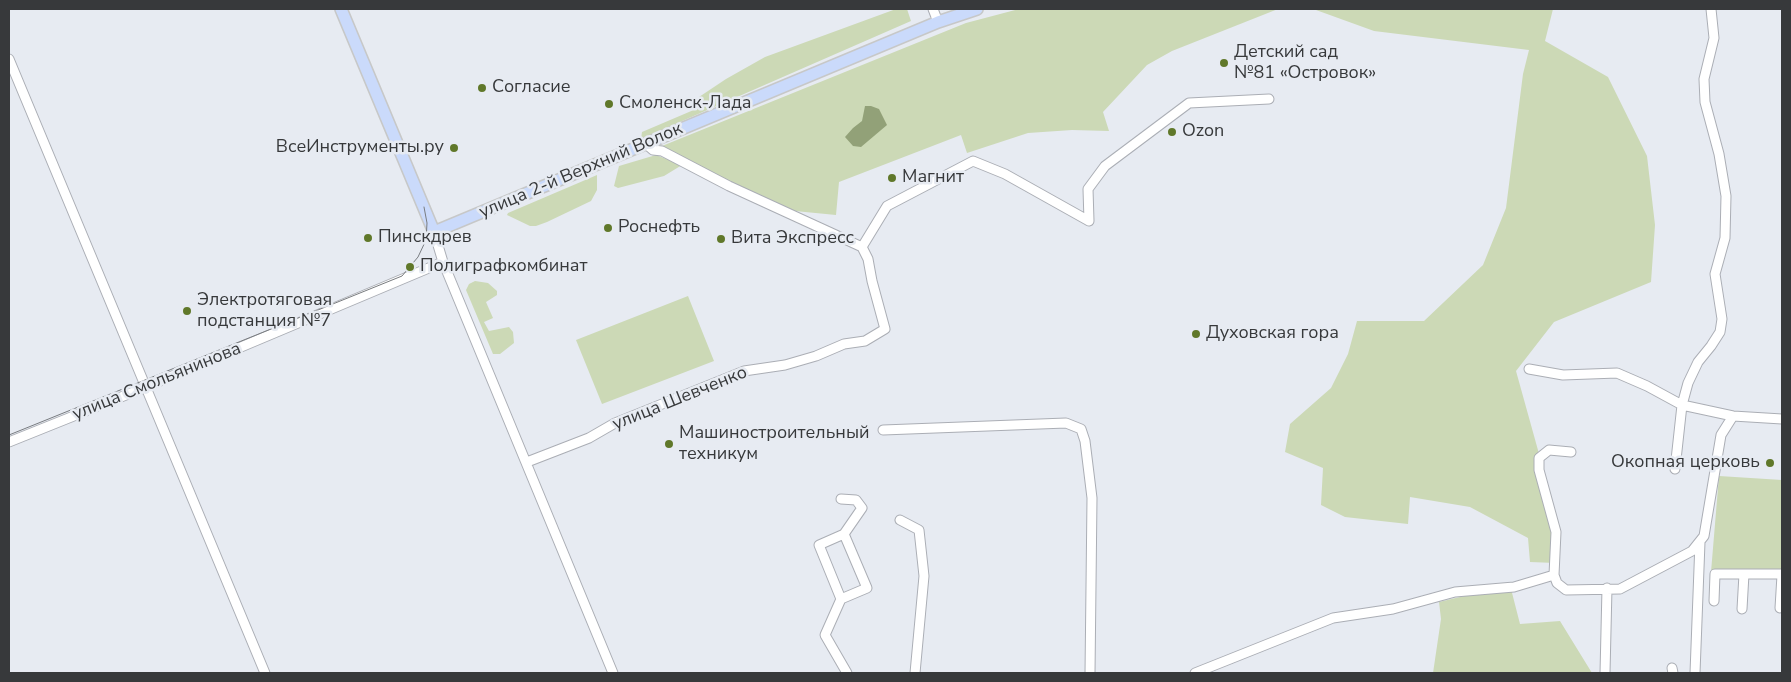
<!DOCTYPE html>
<meta charset="utf-8">
<style>
body{margin:0}
#map{position:relative;width:1791px;height:682px;overflow:hidden;background:#e7ebf2;font-family:"Nunito Sans",sans-serif}
canvas{display:block}
.frame{position:absolute;inset:0;border:10px solid #37393b;pointer-events:none}
</style>
<div id="map">
<canvas width="1791" height="682"></canvas>
<div class="frame"></div>
</div>
<script>
const context = document.querySelector('canvas').getContext('2d');
context.lineJoin = 'round';
function fillPath(path, color) {
  context.fillStyle = color;
  context.fill(path, 'evenodd');
}
function poly(rows) {
  const path = new Path2D();
  for (const r of rows) {
    path.moveTo(r[0], r[1]);
    for (let i = 2; i < r.length; i += 2) path.lineTo(r[i], r[i + 1]);
  }
  return path;
}
function strokePath(path, color, width, dash) {
  context.strokeStyle = color;
  context.lineWidth = width;
  context.lineCap = dash ? 'butt' : 'round';
  context.setLineDash(dash || []);
  context.stroke(path);
}
function label(font, color, halo, rows, align = 'center') {
  context.font = font + ' "Nunito Sans",sans-serif';
  context.lineWidth = 5;
  context.setLineDash([]);
  context.textBaseline = 'middle';
  context.strokeStyle = halo;
  context.fillStyle = color;
  for (const [text, x, y, turn = 0] of rows) {
    context.save();
    context.translate(x, y);
    context.rotate((+turn || 0) * Math.PI / 180);
    context.textAlign = isNaN(turn) ? turn : align;
    if (halo) context.strokeText(text, 0, 0);
    context.fillText(text, 0, 0);
    context.restore();
  }
}
fillPath(poly([
 [896,9,907,9,911,21,641,139,642,132,696,109,699,97,726,79,765,57],
 [1019,9,1278,9,1172,51,1147,65,1103,112,1109,131,1072,130,1028,133,967,153,961,135,839,182,836,215,795,211,754,195,662,146,966,23],
 [1296,9,1553,9,1545,41,1608,77,1647,156,1655,225,1651,282,1554,322,1516,371,1561,533,1556,563,1530,562,1528,538,1470,507,1410,497,1408,524,1345,517,1321,505,1323,468,1285,452,1290,424,1331,388,1348,354,1357,321,1424,321,1483,265,1506,208,1523,74,1529,50,1374,31,1316,10],
 [656,155,682,165,664,176,618,188,614,186,619,166],
 [597,175,597,190,591,201,547,222,536,226,530,226,507,215,508,213],
 [475,281,488,283,497,291,497,295,486,302,493,318,484,322,489,331,509,327,513,332,514,343,500,354,493,354,466,290,469,284],
 [688,296,714,361,602,404,576,340],
 [1719,476,1782,480,1782,571,1711,572],
 [1510,585,1520,624,1560,621,1592,673,1433,673,1441,619,1439,602]
]), '#ccd9b6');
fillPath(poly([
 [865,106,871,106,879,109,887,125,861,147,853,146,845,137,853,128,862,121]
]), '#92a178');
const minor = poly([
 [933,9,938,22],
 [9,59,265,673],
 [434,232,443,262,613,673],
 [862,247,887,206,973,161,1005,174,1089,221,1088,189,1105,166,1189,103,1269,99],
 [1529,369,1563,375,1617,373,1647,386,1682,405,1733,416,1782,419],
 [883,430,1066,423,1081,429,1085,441,1092,498,1090,673],
 [9,442,146,387,443,262],
 [1571,452,1549,450,1539,458,1539,470,1556,532,1554,575,1557,583,1566,590,1620,589,1692,551,1704,536,1721,435,1733,416],
 [527,462,589,438,615,423,744,371,785,365,816,356,844,344,865,341,885,329,872,281,868,259,862,247,729,186,662,151,653,150,646,144],
 [1675,469,1682,405,1688,383,1698,362,1711,346,1720,332,1722,319,1715,274,1725,238,1726,196,1719,154,1705,102,1704,79,1714,38,1711,9],
 [841,499,856,500,862,508,844,534,867,588,841,599,825,635,847,673],
 [900,520,919,530,924,576,915,673],
 [841,599,819,545,844,534],
 [1714,601,1715,574,1782,574],
 [1780,608,1782,575],
 [1742,609,1744,574],
 [1672,668,1673,673],
 [1195,673,1333,618,1393,609,1455,592,1514,587,1554,575],
 [1605,673,1607,588],
 [1695,673,1700,542]
]);
const major = poly([
 [341,9,434,232,938,22,977,9]
]);
strokePath(minor, '#abaeb5', 11);
strokePath(major, '#c7c8c8', 14);
strokePath(minor, '#fff', 9);
strokePath(major, '#cadafb', 11);
strokePath(poly([
 [9,435,402,276,418,257,426,240,427,223,424,207]
]), '#797c80', 1);
for (const [x, y, r, color] of [
 [1224,63,5,"#60782a"],
 [482,88,5,"#60782a"],
 [609,104,5,"#60782a"],
 [1172,132,5,"#60782a"],
 [454,148,5,"#60782a"],
 [892,178,5,"#60782a"],
 [608,228,5,"#60782a"],
 [368,238,5,"#60782a"],
 [721,239,5,"#60782a"],
 [410,267,5,"#60782a"],
 [187,311,5,"#60782a"],
 [1196,334,5,"#60782a"],
 [669,444,5,"#60782a"],
 [1770,463,5,"#60782a"]
]) {
  const dot = new Path2D();
  dot.arc(x, y, r, 0, 2 * Math.PI);
  context.fillStyle = color;
  context.fill(dot);
  strokePath(dot, '#e7ebf2', 2);
}
label('18px', '#37393b', '#e7ebf2', [
 ["Детский сад",1234,53],
 ["№81 «Островок»",1234,74],
 ["Согласие",492,88],
 ["Смоленск-Лада",619,104],
 ["Ozon",1182,132],
 ["ВсеИнструменты.ру",444,148,"right"],
 ["Магнит",902,178],
 ["Роснефть",618,228],
 ["Пинскдрев",378,238],
 ["Вита Экспресс",731,239],
 ["Полиграфкомбинат",420,267],
 ["Электротяговая",197,301],
 ["подстанция №7",197,322],
 ["Духовская гора",1206,334],
 ["Машиностроительный",679,434],
 ["техникум",679,455],
 ["Окопная церковь",1760,463,"right"]
], 'left');
label('18px', '#37393b', '#e7ebf2', [
 ["улица 2-й Верхний Волок",581,171,-23],
 ["улица Смольянинова",157,382,-22],
 ["улица Шевченко",680,399,-22]
]);
</script>
